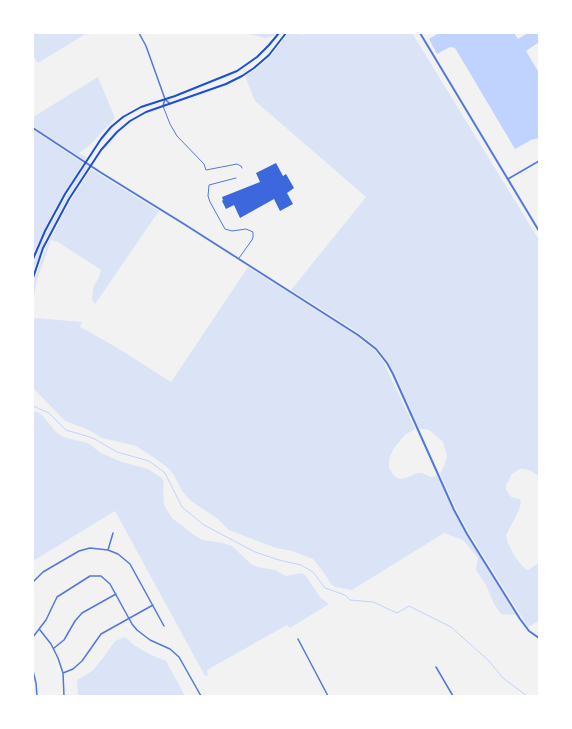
<!DOCTYPE html>
<style>
body{margin:0}
#map{position:relative;width:572px;height:729px;overflow:hidden;background:#f2f2f2;font-family:Ubuntu,sans-serif}
canvas{display:block}
.frame{position:absolute;inset:0;border:34px solid #fff;pointer-events:none}
</style>
<div id="map">
<canvas width="572" height="729"></canvas>
<div class="frame"></div>
</div>
<script>
const context = document.querySelector('canvas').getContext('2d');
context.lineJoin = 'round';
function fillPath(path, color) {
  context.fillStyle = color;
  context.fill(path, 'evenodd');
}
function poly(rows) {
  const path = new Path2D();
  for (const r of rows) {
    path.moveTo(r[0], r[1]);
    for (let i = 2; i < r.length; i += 2) path.lineTo(r[i], r[i + 1]);
  }
  return path;
}
function strokePath(path, color, width, dash) {
  context.strokeStyle = color;
  context.lineWidth = width;
  context.lineCap = dash ? 'butt' : 'round';
  context.setLineDash(dash || []);
  context.stroke(path);
}
fillPath(poly([
 [33,33,87,33,38,63,33,56],
 [246,33,276,33,274,36,264,38],
 [288,33,297,33,301,35,308,33,412,33,539,240,539,476,531,471,525,469,520,469,512,474,506,485,506,490,511,497,520,499,521,502,519,510,506,535,508,543,515,557,525,569,528,570,539,563,539,621,528,627,469,533,456,509,440,474,444,466,447,456,443,442,429,430,419,428,395,374,388,362,377,348,359,333,291,290,366,197,255,101,245,76,255,70,270,57,278,47],
 [98,77,115,118,89,146,79,153,86,157,85,160,37,129,33,126,33,117],
 [33,130,83,163,51,216,33,254],
 [86,165,88,167,68,198,46,238,44,237,67,195],
 [91,169,159,211,95,304,92,300,93,288,99,277,101,270,58,242,51,240,37,280,33,300,33,285,45,249,71,200],
 [43,240,45,241,33,272,33,264],
 [248,267,357,336,375,351,383,361,415,429,405,435,394,448,389,459,389,468,394,476,399,479,406,478,417,473,422,473,431,477,437,476,453,511,466,534,516,615,501,614,494,604,486,585,476,570,478,558,463,540,444,533,352,590,335,587,331,584,324,573,313,559,292,551,276,548,229,530,218,519,191,501,182,491,174,475,168,468,156,459,136,446,102,438,89,430,65,421,33,388,33,319,36,318,82,322,80,327,84,329,121,350,171,382],
 [33,412,37,412,42,415,56,432,63,437,88,443,101,453,122,462,148,469,162,478,164,482,163,490,164,505,172,518,194,535,202,540,223,543,232,546,251,564,258,567,275,570,286,576,302,573,306,576,320,597,329,604,290,628,287,625,207,670,208,675,205,676,115,511,33,561],
 [125,637,134,645,149,654,166,661,185,696,78,696,77,680,92,671,103,658,115,641]
]), '#dbe4f7');
fillPath(poly([
 [439,33,514,33,518,39,528,33,539,33,539,42,526,51,539,73,539,138,531,140,515,149,455,48,450,47,437,54,429,39]
]), '#bfd3fe');
strokePath(poly([
 [33,406,49,413,66,430,93,438,117,452,149,461,165,473,182,507,204,525,255,552,279,560,301,565,313,572,325,588,345,595,350,600,373,602,397,613,409,606,451,627,489,661,503,678,527,696]
]), '#bfd3fe', 1);
fillPath(poly([
 [276,163,283,176,286,174,294,188,287,193,293,204,280,211,274,199,240,218,234,205,226,209,222,201,223,200,222,197,260,182,256,173]
]), '#3d67dc');
strokePath(poly([
 [163,106,170,124,177,136,204,164,206,170,237,164,241,166,242,168],
 [236,178,209,185,208,196,210,202,225,229,232,231,246,229,253,232,253,237,252,240,239,258]
]), '#5277de', 1);
strokePath(poly([
 [139,33,146,46,165,99,170,104],
 [163,106,165,99],
 [508,179,539,161],
 [108,550,113,533],
 [33,582,43,572,79,551,90,548,108,550,118,554,130,564,164,626],
 [40,630,51,644,58,658,63,673,64,696],
 [33,637,46,620,57,597,90,576,101,576,110,584,132,624,137,630,150,640,170,649,179,657,201,696],
 [298,639,328,696],
 [54,648,64,640,75,621,82,613,116,594],
 [436,667,453,696],
 [33,671,36,683,37,696],
 [63,673,73,669,82,661,101,634,153,605]
]), '#5277de', 1.5);
strokePath(poly([
 [420,33,539,231],
 [33,128,100,172,184,224,358,335,376,349,387,363,393,374,454,510,467,534,520,619,529,631,539,638]
]), '#5277de', 2);
strokePath(poly([
 [33,259,45,231,65,194,101,139,111,127,123,117,141,107,175,96,237,71,257,57,269,45,279,33],
 [33,278,43,248,69,199,101,150,117,132,130,121,146,112,226,84,242,76,254,68,269,55,286,33]
]), '#1d4ed8', 2);
</script>
